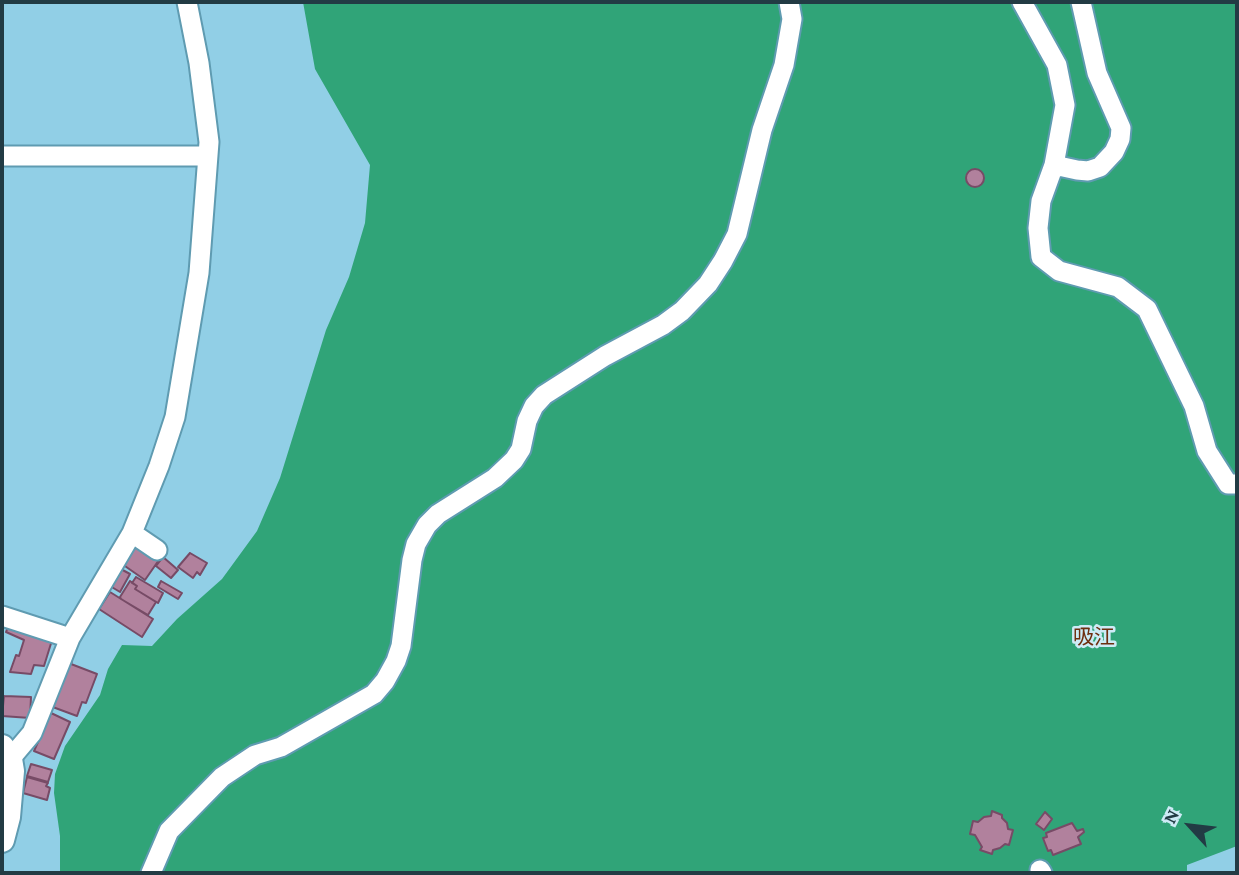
<!DOCTYPE html>
<meta charset="utf-8">
<style>
body{margin:0}
#map{position:relative;width:1239px;height:875px;overflow:hidden;background:#91cfe6;font-family:"Crimson Pro",serif}
canvas{display:block}
.frame{position:absolute;inset:0;border:4px solid #223b44;pointer-events:none}
.north{position:absolute;left:1155px;top:791px;width:70px;height:70px;-webkit-text-stroke:5px #cdebf6;paint-order:stroke;rotate:297deg;font-size:19px;font-weight:700;line-height:28px;text-align:center;color:#223b44}
.north::after{content:'';display:block;margin:auto;width:24px;height:32px;background:#223b44;clip-path:polygon(50% 0,100% 100%,50% 72%,0 100%)}
</style>
<div id="map">
<canvas width="1239" height="875"></canvas>
<div class="frame"></div>
<div class="north">N</div>
</div>
<script>
const context = document.querySelector('canvas').getContext('2d');
context.lineJoin = 'round';
function fillPath(path, color) {
  context.fillStyle = color;
  context.fill(path, 'evenodd');
}
function poly(rows) {
  const path = new Path2D();
  for (const r of rows) {
    if (r.length === 3) {
      path.moveTo(r[0] + r[2], r[1]);
      path.arc(r[0], r[1], r[2], 0, 2 * Math.PI);
      continue;
    }
    path.moveTo(r[0], r[1]);
    for (let i = 2; i < r.length; i += 2) path.lineTo(r[i], r[i + 1]);
  }
  return path;
}
function strokePath(path, color, width, dash) {
  context.strokeStyle = color;
  context.lineWidth = width;
  context.lineCap = dash ? 'butt' : 'round';
  context.setLineDash(dash || []);
  context.stroke(path);
}
function label(font, color, halo, rows, align = 'center') {
  context.font = font + ' "Crimson Pro","Noto Sans JP",serif';
  context.lineWidth = 5;
  context.setLineDash([]);
  context.textBaseline = 'middle';
  context.strokeStyle = halo;
  context.fillStyle = color;
  for (const [text, x, y, turn = 0] of rows) {
    context.save();
    context.translate(x, y);
    context.rotate((+turn || 0) * Math.PI / 180);
    context.textAlign = isNaN(turn) ? turn : align;
    if (halo) context.strokeText(text, 0, 0);
    context.fillText(text, 0, 0);
    context.restore();
  }
}
fillPath(poly([
 [303,2,1237,2,1237,846,1187,865,1187,873,60,873,60,836,54,793,55,774,65,746,100,695,108,669,122,645,152,646,177,619,222,579,257,531,280,478,326,330,349,277,365,223,370,165,315,69]
]), '#30a478');
const building = poly([
 [975,178,9],
 [139,541,161,557,145,580,122,564,139,541],
 [190,553,207,563,200,575,197,572,193,578,178,567,190,553],
 [163,557,178,570,171,578,156,566,163,557],
 [119,568,130,574,120,592,110,586,119,568],
 [136,577,163,593,158,603,135,589,137,586,132,583,136,577],
 [130,581,137,586,135,589,156,602,148,615,121,599,120,597,130,581],
 [161,581,182,593,178,599,158,587,161,581],
 [110,592,153,619,142,637,99,609,110,592],
 [9,624,53,637,44,666,34,665,31,674,10,672,16,655,19,656,24,640,6,632,9,624],
 [68,659,72,661,71,664,97,674,86,703,82,702,77,716,50,706,68,659],
 [4,696,31,697,30,718,2,716,4,696],
 [51,713,70,722,54,759,34,751,51,713],
 [31,764,52,770,48,782,27,776,31,764],
 [27,777,48,783,46,786,50,788,47,800,23,793,27,777],
 [992,811,1002,815,1002,818,1007,823,1008,829,1013,830,1009,845,1005,844,1000,848,993,850,992,854,980,850,982,847,975,835,970,834,973,821,978,822,984,817,991,816,992,811],
 [1045,812,1052,819,1044,830,1036,824,1045,812],
 [1072,823,1077,831,1083,829,1084,832,1078,837,1081,844,1053,855,1051,850,1048,851,1043,838,1047,837,1046,833,1072,823]
]);
fillPath(building, '#b1819d');
strokePath(building, '#774b66', 2);
const minor = poly([
 [1022,2,1057,65,1065,105,1054,165,1041,201,1038,228,1041,257,1059,271,1118,287,1147,309,1194,406,1207,451,1228,484,1237,484],
 [2,156,208,156],
 [1054,165,1077,170,1088,171,1100,167,1114,152,1120,139,1121,128,1097,73,1081,2],
 [132,533,157,550],
 [2,616,70,638],
 [10,759,32,733,70,638,132,533,159,466,175,417,199,273,209,142,199,63,187,2],
 [1040,870,1042,873],
 [151,873,169,831,222,777,255,755,281,747,374,694,385,681,396,661,401,646,412,560,416,544,427,525,438,514,495,478,514,460,521,449,527,421,534,406,544,395,605,356,663,325,682,311,708,284,723,261,737,234,762,130,784,65,792,19,789,2]
]);
const tertiary = poly([
 [2,747,10,759,12,771,8,817,2,840]
]);
strokePath(minor, '#5f9bb1', 23);
strokePath(tertiary, '#5f9bb1', 28);
strokePath(minor, '#fff', 19);
strokePath(tertiary, '#fff', 24);
label('21px', '#6e2e0f', '#cdebf6', [
 ["吸江",1094,638]
]);
</script>
